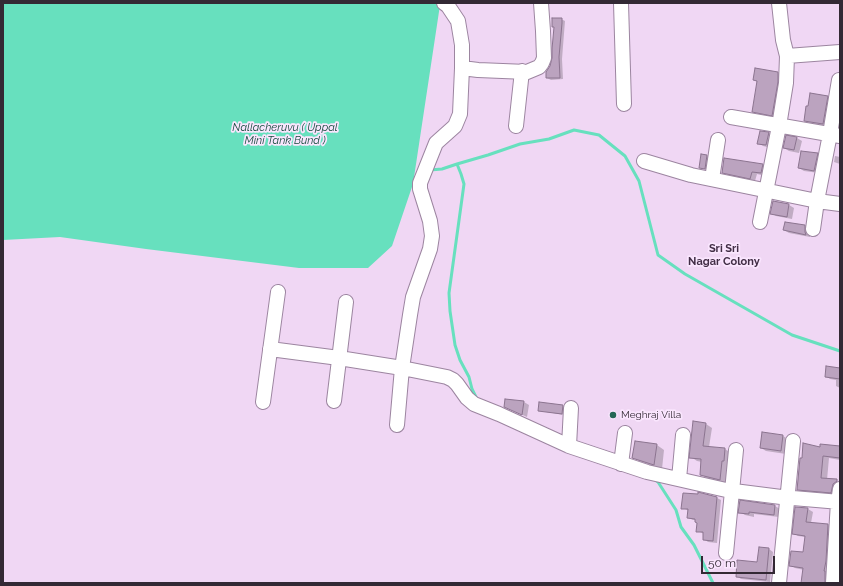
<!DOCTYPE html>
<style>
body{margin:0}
#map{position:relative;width:843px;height:586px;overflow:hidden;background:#f0d7f4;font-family:Raleway,sans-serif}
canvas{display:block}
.frame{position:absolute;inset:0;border:4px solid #332934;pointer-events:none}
.scale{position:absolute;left:701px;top:556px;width:74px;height:18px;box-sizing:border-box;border:2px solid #332934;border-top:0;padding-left:5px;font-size:12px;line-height:14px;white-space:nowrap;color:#332934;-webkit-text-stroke:3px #fae6fe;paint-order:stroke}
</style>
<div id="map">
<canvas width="843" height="586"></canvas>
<div class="frame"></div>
<div class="scale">50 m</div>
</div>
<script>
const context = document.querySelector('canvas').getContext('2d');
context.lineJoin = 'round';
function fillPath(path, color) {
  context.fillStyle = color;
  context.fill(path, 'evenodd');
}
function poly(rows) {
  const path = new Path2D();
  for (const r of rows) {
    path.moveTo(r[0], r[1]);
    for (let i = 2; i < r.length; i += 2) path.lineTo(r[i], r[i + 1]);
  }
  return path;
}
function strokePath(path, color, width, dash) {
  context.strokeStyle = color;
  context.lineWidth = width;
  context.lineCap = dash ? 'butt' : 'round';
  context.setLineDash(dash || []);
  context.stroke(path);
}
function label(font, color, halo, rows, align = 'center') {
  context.font = font + ' Raleway,sans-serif';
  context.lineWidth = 3.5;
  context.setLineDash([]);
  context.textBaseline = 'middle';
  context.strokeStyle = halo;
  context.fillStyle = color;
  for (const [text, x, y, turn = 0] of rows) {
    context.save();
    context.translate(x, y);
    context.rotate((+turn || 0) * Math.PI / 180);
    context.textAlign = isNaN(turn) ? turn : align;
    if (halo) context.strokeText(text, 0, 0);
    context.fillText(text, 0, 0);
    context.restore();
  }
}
fillPath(poly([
 [3,3,438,3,440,5,413,184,392,246,368,268,299,268,146,249,60,237,3,240]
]), '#67e0be');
fillPath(poly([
 [561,19,565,21,562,59,563,79,551,80,547,78,553,58,555,28,553,27],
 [778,73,785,77,779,118,760,115,753,111,758,82,754,80],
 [827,97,832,100,828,127,810,123,805,121],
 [760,132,769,133,774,136,771,148,763,146,758,143],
 [797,138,802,141,799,153,789,151,784,148],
 [817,154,822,157,819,173,804,171,799,168],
 [707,156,709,157,707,170,700,167],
 [835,156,840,157,840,164,834,162],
 [762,165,767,168,766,176,757,174,755,181,728,175,723,172],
 [789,205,794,208,792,219,776,216,771,213],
 [805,226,810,229,810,237,789,233,784,230],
 [840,369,840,388,836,386,836,380,830,379,826,376],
 [524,402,529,405,527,417,510,409],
 [540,403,563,406,565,407,564,415,541,411],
 [706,424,712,428,709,447,725,449,731,453,730,464,728,464,726,483,707,478,701,475,702,462,697,461,691,457],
 [763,434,783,436,788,439,786,454,766,451,761,448],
 [657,445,664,450,662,469,641,462,633,458],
 [840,447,840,460,829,458,827,480,840,481,840,486,836,495,803,493,798,489,821,449],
 [717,498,721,500,717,543,708,542,704,539,704,534,698,531,698,523,696,520,693,520,689,518,689,511,683,508],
 [741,501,775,506,780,509,779,517,754,514,754,517,745,515,740,512],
 [808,509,813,512,811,523,828,525,833,528,829,583,802,583,804,570,795,568,790,565,804,553,806,537,798,536,793,533],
 [769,549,773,552,770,582,741,579,737,576,758,563]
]), '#0003');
strokePath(poly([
 [457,164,488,155,520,144,549,139,574,130,599,135,625,156,639,181,658,255,685,274,792,335,840,351],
 [430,170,442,169,457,164,461,174,464,184,449,293,450,311,455,345,460,360,469,377,472,389,477,399],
 [654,479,658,482,676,510,681,527,694,545,713,583]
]), '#67e0be', 3);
const building = poly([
 [552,18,562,18,562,23,559,57,560,78,546,78,546,72,550,66,552,58,552,49,554,27,552,27,552,18],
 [755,68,778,72,778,82,772,116,752,112,757,81,753,80,755,68],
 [810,93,828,96,823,124,804,121,806,106,808,106,810,93],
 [760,131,769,132,766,145,757,144,760,131],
 [786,135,797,137,794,150,783,148,786,135],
 [801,151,818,153,814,171,798,168,801,151],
 [701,154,707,155,705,169,699,168,701,154],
 [724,158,763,164,761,173,752,172,750,179,722,173,724,158],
 [773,201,789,204,787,217,770,214,773,201],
 [785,222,805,225,805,232,806,235,783,230,785,222],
 [826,366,840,368,840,379,825,377,826,366],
 [505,399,524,401,522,415,504,407,505,399],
 [539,402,563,405,562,414,538,411,539,402],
 [693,421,706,423,703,446,725,448,724,461,722,461,720,480,700,475,701,459,689,458,693,421],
 [762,432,783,435,781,451,760,448,762,432],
 [635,441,657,444,654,465,632,458,635,441],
 [803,443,820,447,820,444,840,446,840,458,823,456,821,478,837,479,837,481,833,484,831,493,797,490,800,458,802,458,803,443],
 [698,492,717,497,713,541,703,540,703,532,696,532,697,523,695,522,695,519,687,518,688,509,681,509,683,493,698,494,698,492],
 [740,500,775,505,774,515,749,512,749,514,738,513,740,500],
 [795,507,808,508,806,522,828,524,826,561,824,571,825,571,825,583,801,583,803,568,789,566,791,551,803,552,805,536,792,534,795,507],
 [759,547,769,548,766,580,736,577,737,560,757,562,759,547]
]);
fillPath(building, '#bba3bf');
strokePath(building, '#8b748f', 1);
const minor = poly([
 [444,3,448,6,458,21,462,45,462,68],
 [621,3,624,104],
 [787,56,840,52],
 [731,117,840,136],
 [516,126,522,71],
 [644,161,691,175,817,201,840,204],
 [712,179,718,140],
 [760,222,779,126,786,83,787,56,783,40,779,3],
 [813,229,817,201,830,134,839,80],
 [270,349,339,358,402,368,447,377,453,380,457,384,467,398,474,404,499,414,569,446,647,472,726,490,781,497,840,502],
 [334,401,346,302],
 [263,402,278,292],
 [397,425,402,368,410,315,413,297,430,249,432,236,430,221,420,189,420,183,436,143,455,126,460,114,462,68,478,70,527,72,539,67,542,63,544,58,543,31,541,3],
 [569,446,571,408],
 [621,464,625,433],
 [679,479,683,435],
 [726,553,736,450],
 [779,583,793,441],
 [833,583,838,502,840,489]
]);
strokePath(minor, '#9c85a0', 16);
strokePath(minor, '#fff', 14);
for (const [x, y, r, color] of [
 [613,415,4,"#266756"]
]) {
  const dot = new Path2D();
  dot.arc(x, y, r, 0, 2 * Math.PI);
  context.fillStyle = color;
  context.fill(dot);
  strokePath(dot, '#fae6fe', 1.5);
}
label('10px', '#332934', '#fae6fe', [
 ["Meghraj Villa",621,415]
], 'left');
label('italic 11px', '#13483b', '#fae6fe', [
 ["Nallacheruvu ( Uppal",285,128],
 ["Mini Tank Bund )",285,141]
]);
label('bold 11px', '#422e46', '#fae6fe', [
 ["Sri Sri",724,249],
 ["Nagar Colony",724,262]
]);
</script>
